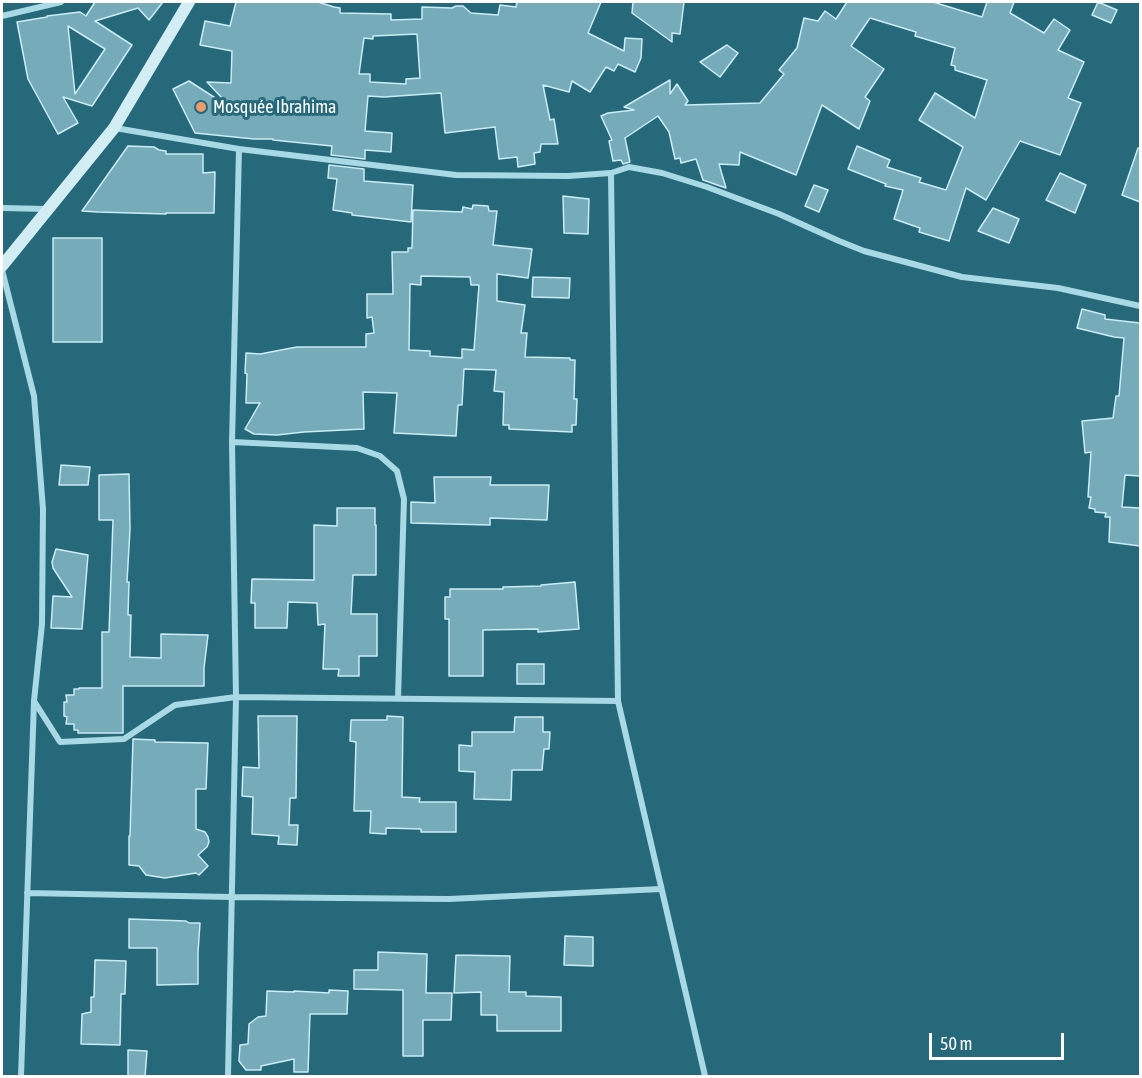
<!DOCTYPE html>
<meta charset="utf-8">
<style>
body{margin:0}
#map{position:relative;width:1142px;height:1078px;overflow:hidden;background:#25697b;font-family:"Asap Condensed",sans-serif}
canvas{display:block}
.frame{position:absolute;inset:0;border:3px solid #fff;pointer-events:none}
.scale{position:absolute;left:929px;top:1033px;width:135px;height:27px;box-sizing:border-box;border:3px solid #fff;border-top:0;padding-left:8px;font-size:18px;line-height:21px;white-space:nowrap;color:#fff;-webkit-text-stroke:4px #25697b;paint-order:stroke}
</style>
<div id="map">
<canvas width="1142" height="1078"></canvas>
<div class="frame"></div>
<div class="scale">50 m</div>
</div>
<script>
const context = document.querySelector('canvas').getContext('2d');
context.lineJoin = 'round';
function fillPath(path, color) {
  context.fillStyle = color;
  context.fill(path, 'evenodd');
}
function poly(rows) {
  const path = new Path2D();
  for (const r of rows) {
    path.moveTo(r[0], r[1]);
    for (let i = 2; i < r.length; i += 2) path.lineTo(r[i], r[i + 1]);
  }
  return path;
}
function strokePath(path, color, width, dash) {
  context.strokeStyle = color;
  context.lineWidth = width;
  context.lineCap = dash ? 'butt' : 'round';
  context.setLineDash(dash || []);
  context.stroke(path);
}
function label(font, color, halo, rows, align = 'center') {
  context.font = font + ' "Asap Condensed",sans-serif';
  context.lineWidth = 6;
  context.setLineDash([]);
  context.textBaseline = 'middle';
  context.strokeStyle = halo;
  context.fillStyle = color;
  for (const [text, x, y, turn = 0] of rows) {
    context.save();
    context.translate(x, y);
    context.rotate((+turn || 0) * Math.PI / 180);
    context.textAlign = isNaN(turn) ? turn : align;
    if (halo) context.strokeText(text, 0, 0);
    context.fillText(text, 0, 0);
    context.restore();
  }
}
const building = poly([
 [95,2,163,2,149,20,138,8,95,21,132,45,92,106,63,97,78,123,58,134,28,79,17,22,47,17,47,16,80,12,86,16,95,2],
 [68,26,105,49,75,94,68,26],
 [236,2,318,2,334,7,340,8,340,13,391,14,391,20,422,19,422,7,452,8,456,6,463,6,471,13,498,15,500,5,516,7,517,2,601,2,588,33,624,51,625,38,642,39,641,58,635,72,618,64,614,71,606,67,590,92,572,81,569,92,543,85,550,120,554,119,558,144,541,144,540,152,534,153,535,164,518,167,517,157,499,159,495,127,445,133,441,93,384,97,368,96,365,131,392,133,391,152,365,150,365,159,331,155,332,146,273,140,273,139,254,139,195,133,173,89,189,81,220,101,222,98,207,82,231,83,232,51,200,45,205,21,230,26,236,2],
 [417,34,420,78,406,79,406,84,370,82,370,74,359,74,364,38,373,39,373,36,417,34],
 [633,2,684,2,680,34,672,33,672,42,632,13,633,2],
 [847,2,933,2,982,17,987,2,1014,2,1010,13,1044,33,1054,19,1070,30,1058,50,1084,62,1068,98,1081,103,1060,155,1020,141,986,200,966,188,949,241,919,232,920,228,894,219,903,190,885,186,886,184,848,169,857,146,890,160,887,167,921,178,919,182,946,190,963,147,919,120,935,93,975,118,987,80,955,70,955,66,951,65,955,48,915,36,916,32,870,18,851,46,884,69,865,97,870,101,859,129,822,105,796,175,740,152,739,165,719,164,726,188,703,180,696,159,681,163,680,158,675,159,669,132,658,116,625,138,630,162,623,164,621,160,613,161,609,141,612,140,601,116,608,113,634,110,624,107,670,80,670,94,677,84,688,101,685,105,760,103,784,74,779,70,797,48,804,18,818,21,825,11,836,19,847,2],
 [1098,2,1117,10,1111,23,1092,15,1098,2],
 [727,45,738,53,720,77,700,62,727,45],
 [128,146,154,147,159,150,166,151,166,154,203,154,203,173,215,172,214,213,166,213,166,214,98,212,82,211,128,146],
 [1138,148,1140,148,1140,202,1122,195,1138,148],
 [329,165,364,169,364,181,413,185,411,222,352,215,352,213,333,210,337,179,328,178,329,165],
 [1060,173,1086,185,1075,213,1046,200,1060,173],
 [814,185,828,190,819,212,805,206,814,185],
 [563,196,589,199,588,234,564,233,563,196],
 [473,205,488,206,489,211,497,211,493,245,532,249,528,278,497,274,497,301,525,305,521,333,527,333,525,357,570,358,570,360,575,360,574,399,577,399,576,425,572,425,572,432,509,429,509,425,503,425,504,392,494,391,496,370,464,369,462,405,458,405,456,436,394,433,397,393,363,392,364,429,304,432,277,435,254,434,245,429,260,403,246,403,247,374,245,373,246,353,260,354,297,347,366,347,366,334,374,333,372,317,367,318,367,294,393,294,392,252,408,252,408,248,412,248,413,210,462,212,463,207,472,209,473,205],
 [421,276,470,277,471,285,479,285,474,350,462,349,462,358,430,356,430,351,409,350,410,284,421,285,421,276],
 [993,208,1019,219,1009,243,978,231,993,208],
 [53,238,102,238,102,342,53,342,53,238],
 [533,277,570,278,569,298,532,297,533,277],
 [1082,309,1105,315,1105,319,1140,323,1140,476,1125,475,1122,507,1140,508,1140,546,1109,542,1110,517,1105,517,1106,513,1095,512,1095,509,1089,508,1091,497,1088,497,1091,452,1085,453,1082,421,1113,418,1116,396,1119,396,1124,338,1114,337,1077,328,1082,309],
 [61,465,90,467,88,485,59,485,61,465],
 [129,474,130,529,127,582,129,582,128,615,131,615,130,657,161,658,161,634,208,635,204,668,204,686,123,686,123,733,78,733,78,730,74,730,74,724,66,724,67,717,64,716,64,702,67,702,66,695,74,695,74,689,79,689,79,688,102,688,102,632,109,632,113,520,99,520,99,475,129,474],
 [434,477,491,477,490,485,549,485,547,520,490,518,490,525,411,523,411,502,435,503,434,477],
 [337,508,375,508,375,525,376,525,376,575,353,575,351,614,377,614,377,656,359,656,359,676,338,676,339,669,323,669,325,624,318,625,317,603,288,602,287,628,255,628,255,603,251,603,252,579,314,580,314,525,337,526,337,508],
 [56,549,88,555,82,629,51,628,53,596,72,597,53,568,52,562,56,549],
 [575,582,579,629,538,632,538,629,483,630,483,676,449,676,449,619,445,619,445,597,450,597,450,589,503,589,503,587,541,586,541,585,575,582],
 [517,664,544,664,544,684,517,684,517,664],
 [258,716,297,716,296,798,290,798,289,825,298,825,297,845,278,844,279,836,252,834,253,797,242,796,243,767,259,768,258,716],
 [387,716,403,717,402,797,420,798,419,802,456,802,456,832,421,832,421,829,386,828,386,834,370,833,371,811,354,811,356,742,350,741,351,720,387,720,387,716],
 [515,717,543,717,543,732,550,732,549,749,544,749,542,770,512,770,511,800,474,799,475,772,459,771,459,745,472,746,472,732,514,732,515,717],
 [133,739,155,740,155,742,208,743,206,789,196,789,196,829,205,832,208,837,209,842,207,847,198,855,208,866,199,875,196,873,165,878,146,875,139,866,129,865,129,836,130,836,133,739],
 [129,919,186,921,189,923,200,923,198,953,198,984,157,985,157,948,129,948,129,919],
 [565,936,593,937,593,966,564,965,565,936],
 [378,952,427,954,426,993,452,993,451,1020,423,1020,423,1056,403,1056,403,990,354,989,354,970,378,970,378,952],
 [456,955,510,956,509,992,526,992,526,996,561,997,561,1031,497,1031,497,1015,481,1015,481,992,454,993,456,955],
 [95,960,126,961,125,994,121,994,120,1045,81,1044,82,1014,91,1012,91,997,94,997,95,960],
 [329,990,348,991,347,1014,310,1014,308,1072,294,1072,294,1059,261,1066,261,1070,246,1070,239,1061,240,1045,248,1044,249,1024,258,1017,266,1016,267,991,294,992,294,991,329,993,329,990],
 [128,1050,147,1051,145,1077,128,1077,128,1050]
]);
fillPath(building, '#76abb9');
strokePath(building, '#ccecf4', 1.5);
strokePath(poly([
 [2,16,61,2],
 [115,128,239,149,456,175,568,176,611,173,629,167,662,173,707,187,779,214,839,241,864,251,962,277,1058,288,1140,306],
 [611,173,618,701,705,1076],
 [2,208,47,209],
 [2,270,34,396,43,509,42,624,34,701,21,1076],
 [232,442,357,448,380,456,397,471,404,499,398,698],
 [34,701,60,742,124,739,175,705,236,697,618,701],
 [27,893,231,897,449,899,661,889],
 [228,1076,236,697,232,442,239,149]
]), '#a9d9e4', 6);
strokePath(poly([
 [2,266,114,128,189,2]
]), '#d2edf4', 12);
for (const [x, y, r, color] of [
 [201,107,6,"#ee9b6e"]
]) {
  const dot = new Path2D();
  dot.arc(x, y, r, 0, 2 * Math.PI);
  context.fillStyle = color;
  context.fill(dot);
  strokePath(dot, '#25697b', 2);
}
label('18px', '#fff', '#25697b', [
 ["Mosquée Ibrahima",213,107]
], 'left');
</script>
